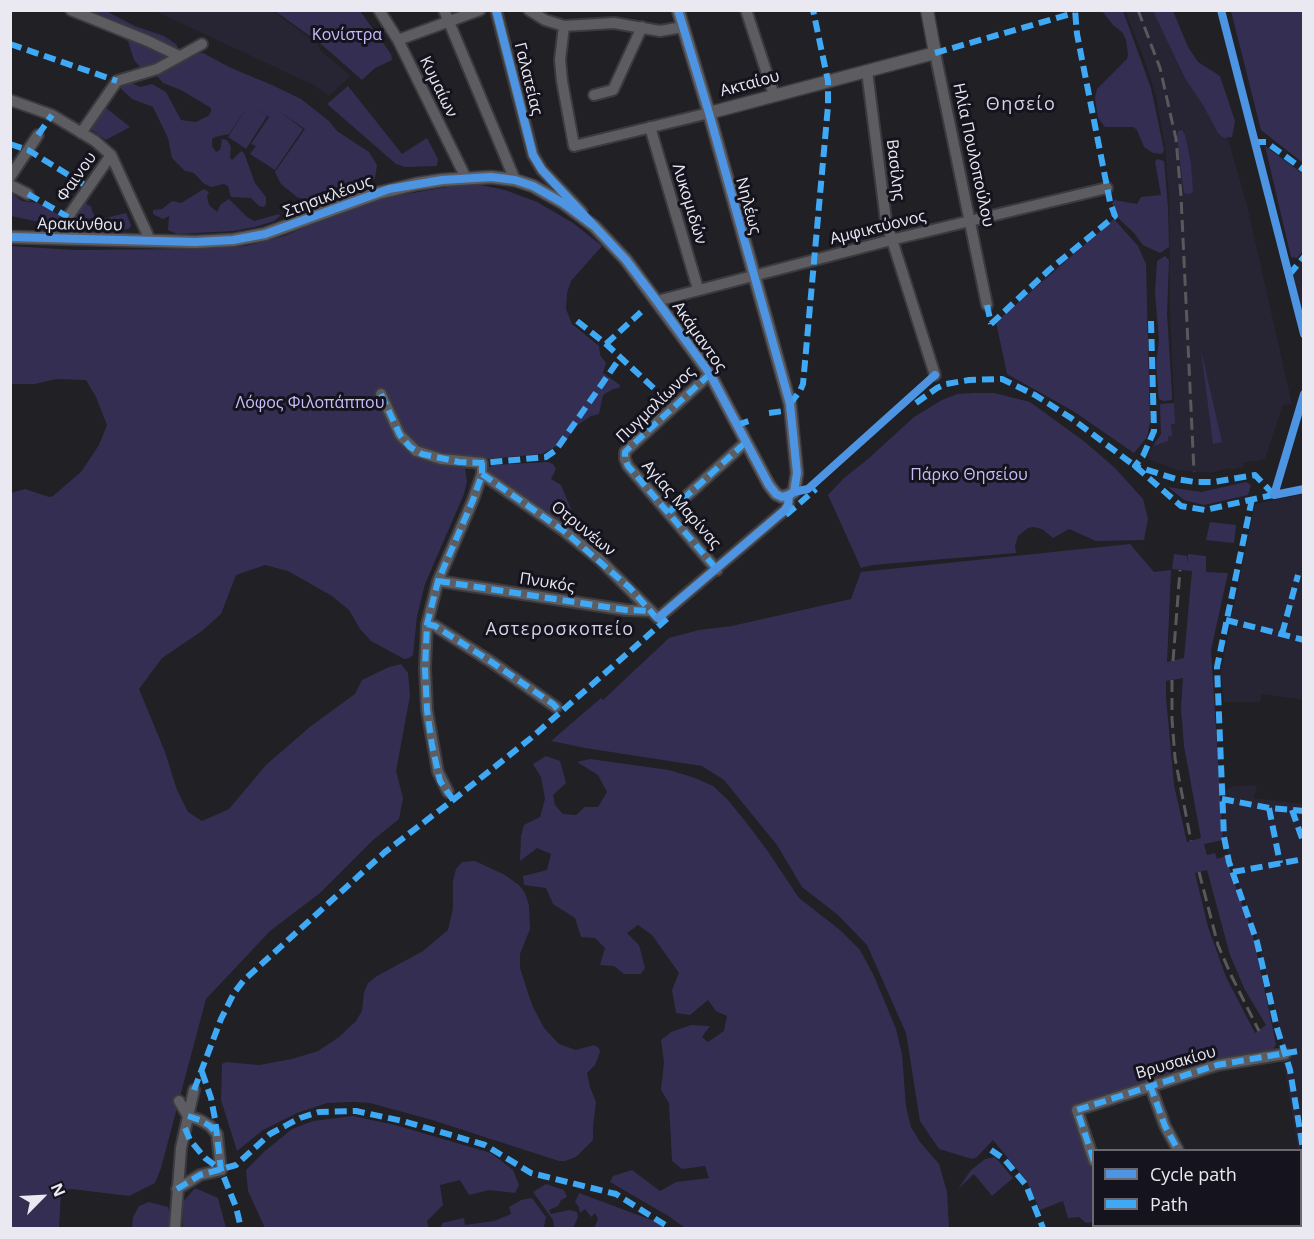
<!DOCTYPE html>
<meta charset="utf-8">
<style>
body{margin:0}
#map{position:relative;width:1314px;height:1239px;overflow:hidden;background:#202025;font-family:"Open Sans",sans-serif}
canvas{display:block}
.frame{position:absolute;inset:0;border:12px solid #eae9f1;pointer-events:none}
.legend{position:absolute;left:1092px;top:1149px;width:210px;height:78px;box-sizing:border-box;background:#15141e;border:2px solid #6a6972;margin:0;padding:8px 10px;list-style:none;font-size:18px;color:#eae9f1}
.legend li{display:flex;align-items:center;gap:12px;height:30px}
.legend b{width:30px;border:2px solid #6a6972}
.north{position:absolute;left:12px;top:1167px;width:60px;height:60px;-webkit-text-stroke:4px #15141e;paint-order:stroke;rotate:66deg;font-size:16px;font-weight:700;line-height:24px;text-align:center;color:#eae9f1}
.north::after{content:'';display:block;margin:auto;width:21px;height:27px;background:#eae9f1;clip-path:polygon(50% 0,100% 100%,50% 72%,0 100%)}
</style>
<div id="map">
<canvas width="1314" height="1239"></canvas>
<div class="frame"></div>
<ul class="legend">
<li><b style="height:8px;background:#4d94e3"></b>Cycle path</li>
<li><b style="height:8px;background:#3fa9f5"></b>Path</li>
</ul>
<div class="north">N</div>
</div>
<script>
const context = document.querySelector('canvas').getContext('2d');
context.lineJoin = 'round';
function fillPath(path, color) {
  context.fillStyle = color;
  context.fill(path, 'evenodd');
}
function poly(rows) {
  const path = new Path2D();
  for (const r of rows) {
    path.moveTo(r[0], r[1]);
    for (let i = 2; i < r.length; i += 2) path.lineTo(r[i], r[i + 1]);
  }
  return path;
}
function strokePath(path, color, width, dash) {
  context.strokeStyle = color;
  context.lineWidth = width;
  context.lineCap = dash ? 'butt' : 'round';
  context.setLineDash(dash || []);
  context.stroke(path);
}
function label(font, color, halo, rows, align = 'center') {
  context.font = font + ' "Open Sans",sans-serif';
  context.lineWidth = 6;
  context.setLineDash([]);
  context.textBaseline = 'middle';
  context.strokeStyle = halo;
  context.fillStyle = color;
  for (const [text, x, y, turn = 0] of rows) {
    context.save();
    context.translate(x, y);
    context.rotate((+turn || 0) * Math.PI / 180);
    context.textAlign = isNaN(turn) ? turn : align;
    if (halo) context.strokeText(text, 0, 0);
    context.fillText(text, 0, 0);
    context.restore();
  }
}
fillPath(poly([
 [155,11,273,11,318,44,320,50,351,76,329,96,313,85],
 [1125,11,1170,11,1214,113,1229,142,1247,205,1292,404,1283,405,1265,459,1243,463,1244,467,1231,470,1230,468,1210,473,1177,470,1150,460,1147,454,1161,435,1160,404,1174,403,1170,310,1169,198,1165,148,1156,97,1145,61],
 [1303,258,1303,325,1293,277,1295,269],
 [1303,494,1303,700,1262,694,1260,702,1224,702,1221,673,1225,649,1255,504],
 [1257,785,1254,798,1303,804,1303,1191,1300,1150,1298,1150,1285,1071,1280,1051,1284,1050,1259,945,1225,845,1222,791,1235,786]
]), '#272434');
fillPath(poly([
 [81,11,106,11,135,26,164,36,177,45,178,49,171,56,151,66,140,67,134,60,128,41,116,35],
 [275,11,360,11,391,54,392,60,375,68,362,80,321,44],
 [1102,11,1123,11,1151,88,1164,150,1162,154,1153,153,1144,147,1137,130,1133,127,1105,127,1098,118,1095,98,1097,89,1127,59,1128,55,1126,40,1123,33,1113,25],
 [1153,11,1173,11,1188,47,1198,62,1220,76,1235,121,1232,137,1224,138,1218,133,1203,105,1186,80],
 [1231,11,1303,11,1303,163,1261,130],
 [203,53,231,68,272,85,301,99,329,121,337,131,369,152,377,165,375,178,372,181,311,202,297,197,281,184,275,172,305,129,279,111,303,129,275,170,250,154,256,146,251,144,269,117,250,104,267,116,246,149,228,137,249,104,229,134,215,137,212,139,212,146,216,152,220,150,222,139,227,140,231,147,230,157,232,160,241,151,244,153,255,183,266,197,266,204,264,207,259,206,251,198,231,197,228,186,224,184,211,187,203,183,194,173,185,171,172,158,168,138,153,107,132,99,118,86,124,82,132,83,140,87,152,84,166,92,181,120,196,122,208,116,211,112,211,108,181,90,163,83,157,76,159,73,194,54],
 [348,86,402,154,427,138,438,159,437,166,405,167,396,164,327,104],
 [100,103,130,127,106,140,85,125],
 [1182,130,1185,135,1191,163,1193,192,1190,194,1184,193,1177,137,1178,131],
 [1265,146,1303,174,1303,251,1297,258,1291,257],
 [1157,159,1164,161,1168,207,1169,247,1160,253,1143,245,1134,233,1118,218,1112,203,1114,200,1137,204,1141,197,1161,195,1155,162],
 [471,183,505,190,537,202,573,223,602,246,571,281,567,293,566,309,572,324,599,346,600,355,606,363,603,373,620,385,619,388,613,389,603,395,599,414,591,416,579,424,564,442,542,454,488,459,481,456,467,458,465,468,467,481,464,494,425,584,417,616,413,655,409,658,404,659,371,641,360,629,349,610,332,596,288,571,265,565,236,575,221,614,202,631,162,658,139,689,165,752,177,790,188,812,202,821,229,809,266,765,311,726,355,694,362,680,389,667,401,664,408,673,410,696,396,771,403,798,399,819,373,840,320,893,270,931,206,999,161,1168,155,1183,129,1196,72,1189,61,1191,59,1228,11,1228,11,493,25,489,49,497,53,496,81,472,99,445,107,425,96,397,86,380,56,379,35,384,11,384,11,246,74,250,199,249,246,246,284,236,336,214,378,199],
 [204,189,209,192,207,196,209,205,217,212,221,204,229,199,247,217,254,221,279,214,280,216,274,221,255,227,233,231,177,234,168,230,169,216,163,219,153,214,153,210,162,209,172,201,181,203],
 [10,192,22,201,38,203,66,219,86,196,87,205,91,206,93,214,98,220,126,213,131,225,129,229,122,230,58,226,11,216],
 [1114,219,1138,246,1146,264,1150,422,1147,437,1134,453,1073,411,1007,374,996,322],
 [1165,256,1169,260,1167,314,1172,394,1172,400,1163,401,1159,399,1158,389,1156,362,1159,340,1155,293,1157,261],
 [1201,350,1222,442,1213,444],
 [974,393,994,393,1030,402,1085,442,1115,468,1143,499,1148,519,1144,540,1096,541,1069,529,1053,538,1042,529,1033,527,1028,528,1018,536,1015,546,1016,553,872,565,861,568,828,495,843,479,868,459,914,417,942,400,957,394],
 [1174,403,1175,424,1171,424,1172,436,1168,436,1168,441,1153,446,1161,434,1160,404],
 [548,462,553,464,556,469,551,479,561,485,576,521,585,534,606,548,608,555,606,561,545,511,510,487,491,476,488,468,493,465],
 [1246,482,1251,485,1248,495,1204,505,1184,500,1168,487,1201,492],
 [1210,522,1236,525,1234,543,1206,540],
 [1130,544,1154,572,1171,570,1167,662,1184,658,1192,571,1172,569,1174,554,1187,556,1187,565,1188,554,1206,556,1206,572,1228,573,1211,650,1223,840,1204,844,1207,855,1215,853,1217,859,1225,856,1252,931,1276,1044,1273,1050,1227,1058,1160,1076,1073,1107,1093,1173,1093,1222,1086,1223,1079,1217,1068,1218,1063,1201,1040,1210,1026,1180,993,1140,977,1157,972,1159,939,1149,920,1121,906,1033,867,945,838,915,802,887,777,845,724,780,702,766,585,748,551,741,601,698,603,700,669,638,699,630,732,626,851,599,861,572],
 [1183,678,1181,708,1184,746,1201,838,1187,842,1174,785,1166,697,1166,681],
 [1207,870,1230,955,1245,990,1266,1025,1255,1033,1226,977,1208,927,1195,873],
 [546,756,560,761,566,783,553,795,555,805,563,814,576,815,585,807,598,807,607,792,598,775,577,762,590,759,669,770,695,778,713,786,728,800,745,821,767,850,799,898,840,930,860,950,874,976,896,1029,902,1054,906,1107,911,1127,920,1142,939,1164,947,1192,949,1228,685,1228,670,1217,610,1182,613,1176,632,1170,660,1191,676,1182,709,1178,705,1166,682,1169,672,1161,669,1103,661,1090,664,1062,661,1040,671,1032,691,1025,710,1026,702,1037,708,1042,724,1031,727,1016,716,1011,708,1000,690,1015,676,1013,672,990,679,973,652,935,638,925,627,933,639,945,645,968,641,974,624,974,614,966,600,965,605,948,595,938,581,937,575,918,553,904,546,888,524,885,523,876,547,870,551,854,537,848,520,861,521,836,524,825,540,817,545,799,541,777,533,764],
 [475,861,505,875,519,885,525,893,529,905,530,929,520,954,520,968,532,1005,544,1028,559,1044,576,1050,594,1045,599,1048,600,1052,595,1065,587,1073,590,1087,596,1102,593,1126,593,1140,576,1157,565,1161,559,1161,432,1120,370,1103,353,1102,327,1103,297,1113,263,1130,237,1151,221,1100,222,1064,226,1062,259,1065,292,1059,318,1051,339,1037,356,1021,362,1011,364,992,368,983,377,976,423,951,448,930,453,908,453,881,456,869,462,862],
 [353,1116,395,1125,491,1153,513,1170,519,1185,515,1193,489,1190,469,1195,460,1180,440,1185,443,1205,427,1221,429,1228,265,1228,248,1191,246,1170,265,1151,292,1129,313,1121],
 [995,1157,1013,1178,992,1196,974,1174,958,1189,971,1170,985,1159],
 [546,1184,564,1190,567,1197,561,1200,558,1206,549,1210,551,1214,569,1210,577,1212,578,1217,573,1228,554,1228,553,1220,533,1192],
 [195,1188,218,1198,226,1228,183,1228,183,1202],
 [579,1193,654,1221,664,1228,594,1228,598,1219,595,1213,591,1217,585,1209,580,1213,579,1207,575,1202],
 [532,1198,546,1217,544,1227,541,1228,441,1228,442,1223,464,1218,465,1225,494,1221,511,1214,509,1207,521,1200],
 [149,1202,168,1207,169,1211,169,1228,132,1228,133,1217,139,1206]
]), '#352e53');
const minor = poly([
 [71,10,148,41,179,56],
 [379,10,398,40,466,178],
 [444,10,515,180],
 [496,10,533,155,542,170,582,212],
 [529,10,545,20,564,26,614,23,660,31,683,27],
 [746,10,774,95],
 [564,26,560,60,562,81,574,146,709,113],
 [398,40,480,10],
 [935,53,987,305],
 [867,71,886,221,935,375],
 [594,95,613,90,642,27],
 [10,100,52,115,95,141,111,155,150,240],
 [650,127,698,289],
 [81,133,117,81,157,69,202,44],
 [10,177,38,135],
 [10,185,28,194],
 [68,217,111,155],
 [657,301,891,240,1107,188],
 [710,374,630,447,625,452,625,459,628,466,717,570],
 [381,394,400,435,416,451,441,459,482,463,482,474,473,500,438,581,427,624,425,668,427,710,438,772,448,792],
 [482,474,564,531,600,560,658,618,785,510,788,505,789,495],
 [669,512,746,442],
 [438,581,626,610,651,611],
 [427,624,435,626,490,661,556,707],
 [1150,1085,1165,1126,1178,1150],
 [1094,1161,1077,1110,1217,1065,1285,1054],
 [177,1189,200,1175,221,1170,217,1134,210,1126,200,1120,188,1116,179,1101],
 [1300,1202,1304,1202],
 [1114,1226,1115,1228],
 [1219,1226,1219,1228],
 [175,1228,181,1148,194,1090]
]);
const tertiary = poly([
 [709,113,935,53,927,10],
 [10,237,195,242,233,240,265,234,378,193,416,184,442,180,491,177,515,180,533,186,563,203,594,226,626,260,710,374,769,485,776,494,782,497,789,495,794,492,797,473,790,404,709,113,678,10]
]);
strokePath(minor, '#3b3a3f', 14);
strokePath(tertiary, '#3b3a3f', 15);
strokePath(minor, '#5d5c61', 10);
strokePath(tertiary, '#5d5c61', 12);
strokePath(poly([
 [1138,10,1160,68,1176,139,1181,196,1194,472],
 [1173,661,1180,570],
 [1172,680,1172,719,1175,758,1191,841],
 [1199,872,1218,945,1231,975,1259,1031]
]), '#59595c', 3, [12, 6]);
strokePath(poly([
 [10,44,117,81],
 [935,53,1074,13],
 [38,135,52,115],
 [1254,142,1266,142,1304,170],
 [10,144,28,150,88,187],
 [28,194,68,217],
 [1289,275,1304,257],
 [987,305,991,324],
 [577,321,606,344,660,394],
 [1151,321,1154,431,1143,456,1135,466,1176,479,1195,482,1214,482,1255,475,1274,495],
 [991,324,1049,270,1115,216,1110,202,1077,34,1075,10],
 [606,344,641,312],
 [710,374,630,447,625,452,625,459,628,466,719,572],
 [381,394,400,435,410,447,422,454,459,462,482,463,546,457,556,450,620,358],
 [916,403,937,388,946,384,969,380,1002,379,1035,395,1071,418,1135,466,1181,506,1205,510,1277,494],
 [790,404,800,391,803,384,828,106,828,81,813,10],
 [769,413,791,410],
 [737,425,752,420],
 [482,474,564,531,630,588,661,623],
 [1252,499,1217,667,1224,837,1229,862,1257,942,1277,1028,1290,1070,1304,1155],
 [669,512,746,442],
 [786,515,816,489],
 [438,581,626,610,651,611],
 [1226,620,1304,640],
 [427,624,435,626,490,661,553,704,560,712],
 [1282,634,1298,575],
 [1222,799,1269,808,1304,811],
 [453,800,440,781,432,745,427,710,425,668,427,624,438,581,473,500,482,474,482,463],
 [1269,808,1280,863],
 [1292,810,1304,844],
 [1233,872,1304,859],
 [202,1072,211,1098,215,1119,221,1170,236,1207,241,1228],
 [1150,1085,1165,1126,1178,1150],
 [194,1090,221,1019,234,993,244,980,385,852,453,800,531,738,669,617],
 [188,1116,200,1120,210,1126,217,1134],
 [185,1128,190,1140,205,1158,221,1170],
 [991,1150,1004,1159,1026,1185,1043,1228],
 [1094,1161,1077,1110,1217,1065,1304,1050],
 [177,1189,200,1175,236,1165,270,1134,300,1118,319,1112,356,1111,403,1121,485,1145,531,1173,616,1194,670,1228],
 [1300,1202,1304,1202],
 [1114,1226,1115,1228],
 [1219,1226,1219,1228]
]), '#3fa9f5', 6, [12, 6]);
strokePath(poly([
 [496,10,533,155,542,170,626,260,657,301,710,374,769,485,776,494,782,497,789,495],
 [678,10,709,113,790,404,797,473,794,492,789,495],
 [1221,10,1304,334],
 [10,237,195,242,233,240,265,234,389,189,442,180,491,177,515,180,533,186,563,203,594,226],
 [1304,394,1274,495,1304,489],
 [794,492,808,489,935,375],
 [658,618,785,510,788,505,789,495]
]), '#4d94e3', 8);
label('16px', '#c7bdfa', '#15141e', [
 ["Κονίστρα",347,35],
 ["Λόφος Φιλοπάππου",310,403],
 ["Πάρκο Θησείου",969,475]
]);
label('16px', '#eae9f1', '#15141e', [
 ["Γαλατείας",528,79,76],
 ["Ακταίου",750,84,-15],
 ["Κυμαίων",438,87,64],
 ["Ηλία Πουλοπούλου",973,155,78],
 ["Βασίλης",895,170,83],
 ["Φαινου",77,177,-55],
 ["Στησικλέους",328,197,-20],
 ["Λυκομιδών",689,204,73],
 ["Νηλέως",748,206,75],
 ["Αρακύνθου",80,225,1],
 ["Αμφικτύονος",878,228,-14],
 ["Ακάμαντος",699,337,55],
 ["Πυγμαλίωνος",656,405,-44],
 ["Αγίας Μαρίνας",681,505,49],
 ["Οτρυνέων",583,529,39],
 ["Πνυκός",547,583,9],
 ["Βρυσακίου",1176,1063,-16]
]);
context.letterSpacing = '1.5px';
label('18px', '#d4d3e2', '#15141e', [
 ["Θησείο",1021,105],
 ["Αστεροσκοπείο",560,630]
]);
context.letterSpacing = '0px';
</script>
